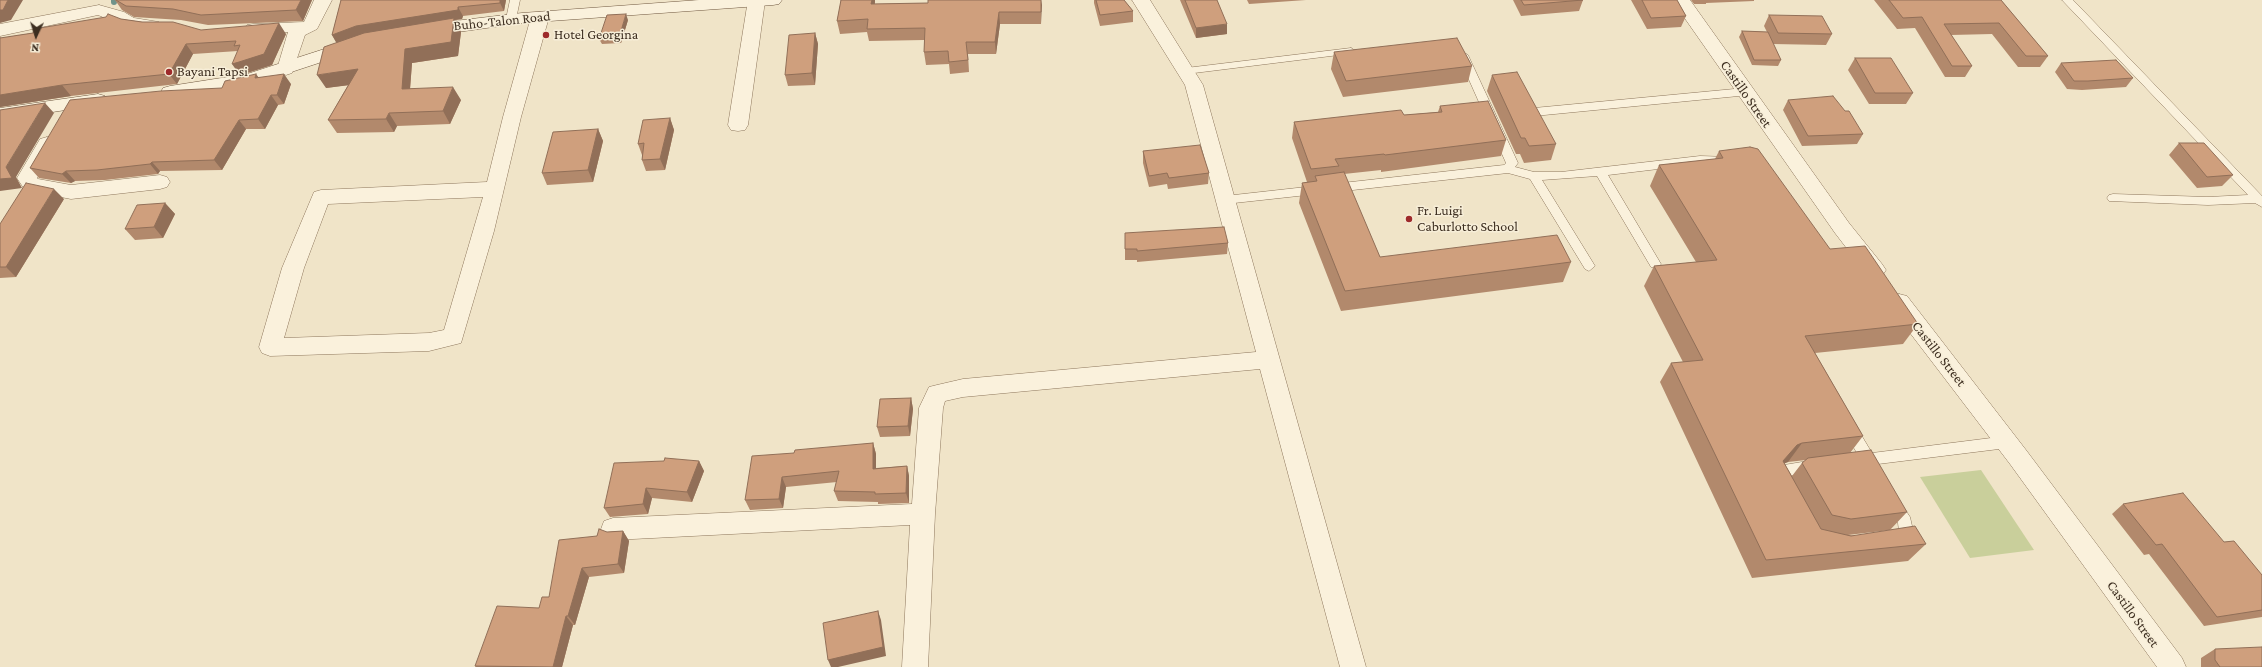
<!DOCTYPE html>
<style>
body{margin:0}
#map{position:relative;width:2262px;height:667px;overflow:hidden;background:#f0e4c8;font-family:"Crimson Pro",serif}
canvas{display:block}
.north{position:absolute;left:16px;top:16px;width:40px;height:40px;-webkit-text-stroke:3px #f7eed8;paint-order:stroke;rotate:184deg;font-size:11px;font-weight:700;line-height:16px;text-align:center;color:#3d2e20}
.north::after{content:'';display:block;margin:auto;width:14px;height:18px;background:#3d2e20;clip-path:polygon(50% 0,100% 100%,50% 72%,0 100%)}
</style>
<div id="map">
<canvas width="2262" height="667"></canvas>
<div class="north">N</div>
</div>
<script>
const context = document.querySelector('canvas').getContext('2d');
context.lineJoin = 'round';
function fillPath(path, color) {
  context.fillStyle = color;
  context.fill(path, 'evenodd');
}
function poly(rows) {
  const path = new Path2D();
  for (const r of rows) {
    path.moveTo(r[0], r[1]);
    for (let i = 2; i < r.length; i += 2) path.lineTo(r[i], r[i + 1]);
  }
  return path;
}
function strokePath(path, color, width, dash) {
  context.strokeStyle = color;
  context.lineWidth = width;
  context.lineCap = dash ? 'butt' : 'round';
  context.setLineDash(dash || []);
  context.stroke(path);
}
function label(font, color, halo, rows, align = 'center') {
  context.font = font + ' "Crimson Pro",serif';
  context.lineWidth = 3;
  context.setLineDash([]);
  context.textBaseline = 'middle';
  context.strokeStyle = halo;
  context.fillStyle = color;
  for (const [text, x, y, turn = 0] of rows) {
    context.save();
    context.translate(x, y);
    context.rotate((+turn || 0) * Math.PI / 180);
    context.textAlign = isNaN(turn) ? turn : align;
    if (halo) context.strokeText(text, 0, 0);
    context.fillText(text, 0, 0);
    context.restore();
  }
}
fillPath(poly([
 [1981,470,2034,550,1970,558,1920,477]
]), '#c9cf9b');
strokePath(poly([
 [114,0,114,2]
]), '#6f938a', 6);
const lane = poly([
 [510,0,520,0,516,19,511,22,506,19,510,0],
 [2062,0,2073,0,2262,196,2262,207,2255,203,2208,205,2109,201,2107,198,2109,195,2113,194,2208,197,2248,195,2062,0],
 [1351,48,1356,51,1355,53,1186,74,1181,71,1186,68,1351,48],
 [1463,52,1468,55,1518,163,1515,167,1534,172,1561,172,1700,156,1730,157,1732,160,1730,163,1726,164,1700,164,1608,175,1661,264,1659,267,1651,267,1597,176,1542,180,1595,266,1589,271,1585,269,1530,179,1508,173,1225,204,1221,203,1219,200,1221,197,1225,196,1504,165,1506,163,1458,55,1463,52],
 [1745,88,1749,89,1750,92,1749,95,1534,116,1528,112,1534,108,1745,88],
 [1849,421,1854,423,1872,453,2007,436,2012,438,2014,442,2012,446,2007,448,1878,464,1876,469,1871,471,1864,466,1854,465,1852,461,1854,457,1858,455,1842,427,1844,423,1849,421],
 [1814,460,1819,462,1821,466,1819,470,1793,475,1786,481,1785,487,1780,489,1773,484,1771,480,1773,476,1784,465,1814,460],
 [1893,497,1898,499,1910,517,1914,535,1912,540,1899,543,1894,542,1892,537,1894,532,1899,531,1898,523,1886,503,1888,499,1893,497]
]);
const street = poly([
 [314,0,332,0,317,29,305,35,292,73,286,75,280,73,277,69,288,32,253,34,247,33,244,29,247,25,253,24,304,22,314,0],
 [748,0,765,1,748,125,745,130,738,131,731,130,728,125,748,0],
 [1132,0,1150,0,1203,85,1366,667,1340,667,1260,369,963,397,945,401,943,408,935,514,928,667,902,667,910,525,613,540,604,537,601,529,604,521,613,518,912,504,919,408,929,387,937,385,963,379,1256,352,1185,85,1132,0],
 [1672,0,1690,0,1849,223,1882,264,1886,270,1882,276,1875,278,1868,276,1835,233,1672,0],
 [99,5,124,12,134,18,159,22,162,26,159,30,153,31,129,28,98,15,0,36,0,24,99,5],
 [540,12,546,13,549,17,521,117,494,231,461,343,429,351,270,356,262,353,259,347,282,268,314,192,321,190,487,182,503,117,531,17,534,13,540,12],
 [483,197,444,330,429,333,284,338,304,268,328,204,483,197],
 [47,137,54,139,57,144,37,178,38,179,71,185,160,175,167,177,170,182,167,187,160,189,71,199,25,190,17,178,40,139,47,137],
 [1899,294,1907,296,2026,450,2182,658,2186,667,2157,667,2010,464,1891,308,1888,302,1891,296,1899,294]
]);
const secondary = poly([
 [699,0,782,0,779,4,773,5,522,23,429,36,423,34,420,30,423,26,429,24,522,13,699,0],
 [349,41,355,43,358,47,355,51,255,84,170,98,163,96,161,92,163,88,170,86,247,74,349,41],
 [98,94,105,96,107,100,105,104,0,120,0,108,98,94]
]);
strokePath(lane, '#8d765c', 1);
strokePath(street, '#8d765c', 1);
strokePath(secondary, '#6f573f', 1);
fillPath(lane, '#faf1dc');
fillPath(street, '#faf1dc');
fillPath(secondary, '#faf1dc');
fillPath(poly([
 [115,0,312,0,303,21,208,25,181,20,134,17,122,10],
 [341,0,506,0,504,11,463,16,462,19,455,20,461,32,458,56,412,63,410,89,461,100,450,124,397,126,394,132,337,133,328,120,348,85,326,88,337,43,332,35],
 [841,0,875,0,875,4,928,3,928,0,1041,0,1041,24,1000,24,996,54,968,54,969,72,950,74,949,64,926,65,924,52,924,40,869,41,867,32,840,34,837,21],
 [1094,0,1124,0,1133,11,1133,22,1100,26,1094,3],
 [1180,0,1217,0,1227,34,1196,38],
 [1247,0,1306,0,1249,4],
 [1513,0,1583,0,1579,11,1521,16],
 [1631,0,1677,0,1686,16,1681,27,1647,29],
 [1691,0,1754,0,1754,1,1706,3,1706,4,1694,4],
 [1874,0,2001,0,2048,56,2040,67,2018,67,1992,34,1951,35,1972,66,1965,77,1945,77,1915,28,1897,29],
 [1769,15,1832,34,1826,45,1773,44,1781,60,1778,66,1752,65,1739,37,1742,31,1767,32,1764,26],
 [121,19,201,30,286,34,272,65,247,73,239,74,238,51,193,54,177,84,71,96,0,107,0,36,1,38],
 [628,20,621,43,602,44,599,39],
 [815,33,818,44,815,85,788,86,785,75],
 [1334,52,1472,66,1468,82,1343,97,1331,69],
 [1855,58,1913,93,1906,104,1869,104,1848,70],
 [2061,63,2133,78,2126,87,2082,90,2067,89,2055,72],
 [1492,75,1556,144,1551,160,1524,163,1520,154,1516,154,1487,91],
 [259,77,291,84,284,104,278,105,265,129,246,129,222,170,160,171,158,174,105,180,75,181,71,183,39,178,30,168,222,88],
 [1788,100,1845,111,1863,134,1857,144,1802,146,1783,110],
 [1440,106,1506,140,1501,156,1381,172,1381,170,1344,174,1380,257,1571,262,1563,282,1341,311,1299,203,1302,183,1307,182,1292,138,1294,122,1404,115,1438,112],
 [670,118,674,130,665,170,646,171,642,160,642,155,638,144],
 [598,129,603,141,593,182,547,185,542,173],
 [2179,143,2233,175,2222,186,2197,188,2169,155],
 [1143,151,1209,173,1208,184,1168,189,1167,184,1149,187,1143,163],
 [1719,151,1830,249,1918,324,1903,344,1815,353,1863,436,1850,453,1907,512,1890,530,1848,535,1926,544,1908,561,1752,578,1660,382,1671,363,1683,362,1644,286,1654,266,1696,262,1650,186,1659,165,1715,159],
 [1806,460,1802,463,1792,476,1784,463,1788,462],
 [64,199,16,277,0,278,0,224],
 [165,203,175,214,163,238,135,240,125,229],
 [1125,233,1228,243,1227,254,1137,262,1137,260,1125,260],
 [911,398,913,409,910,436,880,437,877,427],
 [873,443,876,454,876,468,907,466,909,476,909,503,878,504,878,502,838,501,834,491,837,482,786,487,783,508,750,510,745,500,794,453],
 [699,461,704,471,692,502,652,498,648,514,610,517,604,508],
 [2123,504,2224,542,2262,575,2262,617,2204,626,2149,554,2144,555,2112,514],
 [623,531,629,541,624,573,589,577,575,625,573,625,562,667,476,667,475,666,539,608,549,597,597,536,607,532],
 [2215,649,2262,667,2201,667,2201,658]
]), '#b2896c');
fillPath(poly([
 [8,0,23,0,11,20,0,23,0,10],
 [301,0,312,0,303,21,296,10],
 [500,0,506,0,504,11,500,3],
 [872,0,875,0,875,1,873,16,871,4],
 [1041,0,1042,5,1041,24],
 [458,7,463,16,462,19,455,20,461,32,458,56,412,63,409,102,337,44,332,35,356,26],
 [999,12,1000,24,996,54,995,42],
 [626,14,628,20,621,43,619,38],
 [279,23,286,34,272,65,247,73,239,74,232,64],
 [1227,24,1227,34,1196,38,1196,28],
 [815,33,818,44,815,85,812,73],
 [186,44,193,54,177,84,169,74],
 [358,69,366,83,326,88,317,75],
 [256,74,263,83,255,78],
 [284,74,291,84,284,104,277,95],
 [62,85,71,96,0,107,0,95],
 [453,87,461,100,450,124,443,111],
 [271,95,278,105,265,129,258,119],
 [45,103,54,113,16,177,22,188,0,191,0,179,6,167],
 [389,113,397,126,394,132,386,119],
 [670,118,674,130,665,170,660,159],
 [239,120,246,129,222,170,214,160],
 [598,129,603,141,593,182,588,170],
 [152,162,160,171,158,174,150,164],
 [66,171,75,181,71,183,62,174],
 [54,189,64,199,16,277,6,267],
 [165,203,175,214,163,238,154,227],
 [911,398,913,409,910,436,908,426],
 [873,443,876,454,876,479,873,469],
 [1802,443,1788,462,1783,464,1783,461,1797,445],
 [699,461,704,471,692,502,687,492],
 [907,466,909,476,909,503,906,493],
 [782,477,786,487,783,508,779,499],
 [646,488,652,498,648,514,643,504],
 [623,531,629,541,624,573,618,564],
 [582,568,589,577,575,625,568,616],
 [878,611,881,620,886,656,838,667,831,667,828,660],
 [566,616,573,625,562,667,553,667]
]), '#916f58');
const building = poly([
 [0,0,8,0,3,10,0,10,0,0],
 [116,0,301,0,296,10,201,15,173,9,126,6,116,0],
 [341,0,500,0,500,3,458,7,458,10,356,26,332,35,341,0],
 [841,0,872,0,871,4,928,3,928,0,1041,0,1041,12,999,12,995,42,966,42,968,60,949,62,948,51,924,52,925,28,867,29,868,19,837,21,841,0],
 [1096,0,1124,0,1133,11,1100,15,1096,0],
 [1185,0,1217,0,1227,24,1196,28,1185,0],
 [1521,0,1583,0,1524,5,1521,0],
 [1642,0,1677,0,1686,16,1651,18,1642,0],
 [1889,0,2001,0,2048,56,2026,56,1999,23,1944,24,1972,66,1952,66,1922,17,1903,18,1889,0],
 [108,14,121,19,142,22,173,22,201,30,279,23,264,54,239,62,232,64,240,45,234,46,236,41,186,44,169,74,62,85,0,95,0,38,33,33,34,29,106,17,108,14],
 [626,14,619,38,599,39,607,15,626,14],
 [1769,15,1822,16,1832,34,1778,33,1769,15],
 [454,18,451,42,405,49,402,89,453,87,443,111,389,113,386,119,328,120,358,69,317,75,324,47,364,33,454,18],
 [1742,31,1768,32,1781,60,1754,60,1742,31],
 [815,33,812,73,785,75,789,35,815,33],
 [1457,38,1472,66,1346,81,1334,52,1457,38],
 [1855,58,1891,58,1913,93,1875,93,1855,58],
 [2116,60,2133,78,2088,81,2074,81,2061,63,2116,60],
 [1517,72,1556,144,1529,146,1525,138,1521,138,1492,75,1517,72],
 [256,74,255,78,284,74,277,95,271,95,258,119,239,120,214,160,152,162,150,164,97,170,66,171,62,174,30,168,70,100,161,91,222,88,225,81,256,74],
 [1833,96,1845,111,1849,111,1863,134,1808,136,1788,100,1833,96],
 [1488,101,1506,140,1385,155,1384,154,1335,159,1339,166,1311,169,1294,122,1401,110,1404,115,1442,112,1440,106,1488,101],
 [45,103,6,167,12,178,0,179,0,110,45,103],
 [670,118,660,159,642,160,644,143,638,144,643,120,670,118],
 [598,129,588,170,542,173,553,132,598,129],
 [2179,143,2204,143,2233,175,2207,177,2179,143],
 [1200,145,1209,173,1169,178,1167,173,1149,176,1143,151,1200,145],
 [1750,147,1758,149,1830,249,1865,246,1918,324,1805,336,1863,436,1802,443,1797,445,1783,461,1821,529,1851,536,1915,526,1926,544,1766,560,1671,363,1703,360,1654,266,1717,260,1659,165,1723,158,1719,151,1750,147],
 [1344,172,1380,257,1557,235,1571,262,1345,291,1302,183,1317,181,1315,176,1344,172],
 [26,183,54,189,6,267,0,267,0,224,26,183],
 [165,203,154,227,125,229,137,205,165,203],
 [1224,227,1228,243,1137,251,1137,249,1125,249,1125,233,1224,227],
 [911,398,908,426,877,427,880,399,911,398],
 [873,443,873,469,907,466,906,493,875,494,875,492,834,491,839,471,782,477,779,499,745,500,752,456,794,453,795,450,873,443],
 [1871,450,1907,512,1851,519,1832,515,1802,463,1808,458,1871,450],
 [665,458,699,461,687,492,646,488,643,504,604,508,614,463,664,461,665,458],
 [2183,493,2224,542,2234,541,2262,575,2262,610,2217,617,2162,544,2156,545,2123,504,2183,493],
 [599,529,607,532,623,531,618,564,582,568,568,616,566,616,553,667,475,666,497,606,539,608,542,597,549,597,559,540,597,536,599,529],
 [878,611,883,647,828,660,823,623,878,611],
 [2262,647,2262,667,2220,667,2215,660,2215,649,2262,647]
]);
fillPath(building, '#cf9f7d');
strokePath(building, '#916f58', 1);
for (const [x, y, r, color] of [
 [546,35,4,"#9e2a2b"],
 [169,72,4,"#9e2a2b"],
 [1409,219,4,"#9e2a2b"]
]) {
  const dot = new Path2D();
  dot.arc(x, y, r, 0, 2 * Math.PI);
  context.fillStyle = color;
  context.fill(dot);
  strokePath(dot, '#f7eed8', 1.5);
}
label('14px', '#3d2e20', '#f7eed8', [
 ["Buho-Talon Road",502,21,-6],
 ["Castillo Street",1746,94,55],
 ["Castillo Street",1939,354,52],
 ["Castillo Street",2133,614,54]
]);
label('14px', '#3d2e20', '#f7eed8', [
 ["Hotel Georgina",554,35],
 ["Bayani Tapsi",177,72],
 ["Fr. Luigi",1417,211],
 ["Caburlotto School",1417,227]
], 'left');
</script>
